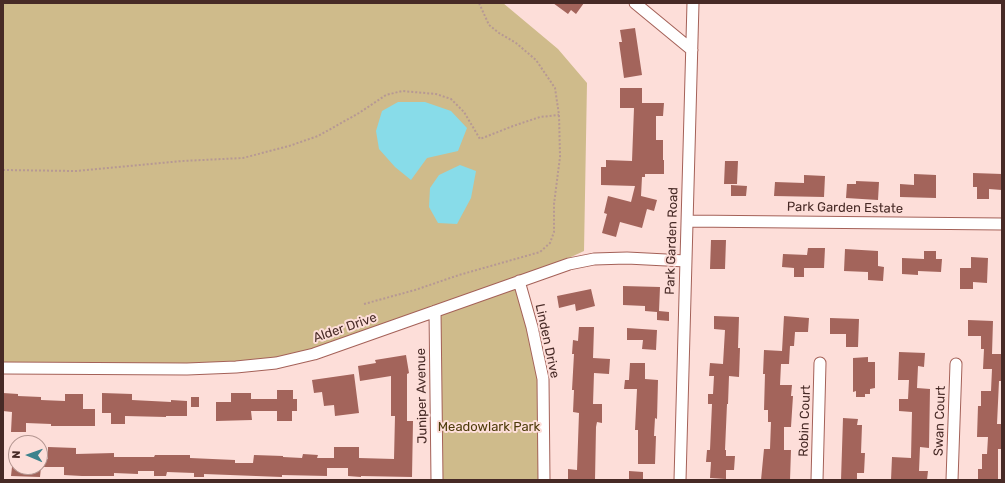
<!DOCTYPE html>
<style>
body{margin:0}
#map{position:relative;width:1005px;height:483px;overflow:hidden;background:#fdded9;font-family:Rubik,sans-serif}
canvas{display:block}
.frame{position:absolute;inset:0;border:4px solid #472a26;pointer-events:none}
.north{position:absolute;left:8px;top:435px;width:40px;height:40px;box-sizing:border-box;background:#fdded9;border:1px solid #b49691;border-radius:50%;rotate:272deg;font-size:11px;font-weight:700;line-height:16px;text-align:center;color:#472a26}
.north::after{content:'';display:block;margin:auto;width:14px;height:18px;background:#3c838d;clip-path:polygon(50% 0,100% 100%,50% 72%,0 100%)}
</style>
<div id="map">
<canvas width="1005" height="483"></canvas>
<div class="frame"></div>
<div class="north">N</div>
</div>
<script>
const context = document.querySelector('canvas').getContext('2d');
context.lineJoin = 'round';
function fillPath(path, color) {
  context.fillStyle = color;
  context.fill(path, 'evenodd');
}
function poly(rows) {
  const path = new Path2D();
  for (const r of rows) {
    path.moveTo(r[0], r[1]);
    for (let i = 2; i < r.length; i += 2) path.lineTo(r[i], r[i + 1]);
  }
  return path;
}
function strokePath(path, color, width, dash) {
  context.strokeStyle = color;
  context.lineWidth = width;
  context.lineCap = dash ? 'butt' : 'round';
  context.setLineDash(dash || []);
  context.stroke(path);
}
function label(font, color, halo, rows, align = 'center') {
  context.font = font + ' Rubik,sans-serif';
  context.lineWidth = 4;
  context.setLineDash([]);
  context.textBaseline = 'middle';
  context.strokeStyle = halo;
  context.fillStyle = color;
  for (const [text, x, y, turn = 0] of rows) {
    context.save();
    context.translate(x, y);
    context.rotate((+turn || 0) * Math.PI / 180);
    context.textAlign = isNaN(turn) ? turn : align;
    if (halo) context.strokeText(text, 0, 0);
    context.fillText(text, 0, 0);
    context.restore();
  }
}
fillPath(poly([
 [3,3,503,3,558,49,587,83,584,251,519,281,543,379,544,480,437,480,435,312,276,363,3,368]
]), '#cfbb8b');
fillPath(poly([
 [398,102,425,102,451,111,467,128,458,151,427,158,411,180,395,167,379,149,376,131,382,111],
 [460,165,476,171,471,198,457,224,438,223,429,207,430,188,439,175]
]), '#88dce9');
fillPath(poly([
 [553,3,584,3,576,14,571,10,568,14],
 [635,28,642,75,624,78,619,42,622,42,620,30],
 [620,88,642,88,642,103,664,103,663,116,656,116,656,140,663,140,663,160,664,160,664,174,645,174,645,177,642,177,641,196,657,200,654,211,647,209,642,228,620,222,616,237,602,233,607,214,604,213,608,196,631,202,635,186,601,185,601,167,606,167,606,160,632,161,634,108,620,108],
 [725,161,738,161,737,184,724,184],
 [973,173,1002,174,1002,190,989,189,989,199,977,199,977,187,973,187],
 [914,174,936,175,936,198,900,197,900,184,914,185],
 [804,175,825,176,824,197,774,196,775,182,804,183],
 [856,181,879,182,878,200,846,198,847,184,856,184],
 [731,185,747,186,746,196,731,196],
 [711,240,726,240,725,269,710,269],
 [808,248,825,248,824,268,804,268,804,277,794,277,794,268,782,267,783,254,807,255],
 [845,249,878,251,878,266,884,267,883,281,868,280,868,272,844,271],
 [924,251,936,251,936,259,942,259,941,272,918,271,918,275,902,274,902,258,924,259],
 [971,257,988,258,987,283,973,282,973,289,960,289,960,268,971,268],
 [623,286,660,287,659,311,669,312,669,321,657,320,657,312,645,311,645,306,623,305],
 [591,289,595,306,576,311,575,304,559,308,557,296],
 [714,316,739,317,738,348,740,348,739,377,729,376,728,404,727,404,725,450,726,450,726,456,735,456,734,470,726,470,726,479,710,478,711,462,706,462,707,450,710,450,712,404,708,404,708,394,713,394,714,376,709,376,710,363,723,364,725,330,714,329],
 [784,316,809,318,808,332,795,332,794,346,790,346,789,364,781,364,780,385,792,385,791,396,793,396,791,427,784,427,784,450,791,450,790,480,761,480,764,449,770,449,771,422,768,422,768,410,764,410,765,374,763,374,764,350,782,351],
 [830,318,859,319,858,347,846,347,846,334,830,334],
 [968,320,993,321,992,354,1002,354,1002,381,999,381,997,424,1002,424,1002,449,998,449,998,480,978,480,978,469,982,469,982,454,987,454,988,437,977,437,978,406,981,406,981,391,991,391,992,369,983,369,984,349,981,349,981,336,968,336],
 [579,327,594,327,593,358,610,359,609,374,594,373,593,404,602,404,602,423,597,422,596,427,595,480,568,480,568,469,577,470,579,413,573,412,574,390,572,390,574,354,572,354,573,340,578,341],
 [627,328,657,330,656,350,642,349,643,340,627,340],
 [899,352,925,353,924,367,918,366,917,388,930,389,929,448,920,447,919,471,928,471,927,480,891,480,892,457,911,458,912,412,899,411,899,399,908,399,909,380,898,380],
 [406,355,409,373,407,374,407,421,413,421,412,477,361,476,361,477,348,476,348,468,327,468,327,476,282,475,282,477,204,474,204,477,194,477,194,473,167,472,166,476,154,476,154,471,138,471,138,474,114,473,114,476,82,476,64,475,64,467,40,467,40,459,48,459,48,447,76,448,76,454,114,453,114,457,154,457,155,455,190,455,190,458,235,460,235,463,253,463,254,455,283,456,283,457,302,458,303,454,318,455,317,458,334,458,334,447,359,447,359,458,394,459,395,416,391,416,391,376,360,381,358,366,376,363,375,360],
 [868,357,868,362,875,362,875,388,870,389,870,394,865,394,865,397,856,397,856,391,853,392,853,358],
 [630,363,645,363,645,379,658,380,657,419,655,418,654,436,656,436,655,464,638,464,638,430,635,430,637,389,624,389,625,380,629,380],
 [354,374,359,413,335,416,334,405,324,406,322,392,314,393,312,380],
 [277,390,293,390,293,399,297,399,297,411,292,411,292,421,277,421,277,411,251,411,252,420,216,421,216,402,231,402,231,393,251,393,251,399,277,399],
 [3,393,18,394,18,396,41,397,41,400,65,401,65,394,83,394,83,409,95,409,95,426,51,426,51,424,26,423,26,432,11,432,12,412,3,411],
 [102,393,132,394,132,400,171,402,171,400,187,401,187,416,166,416,166,417,125,416,125,424,111,424,111,413,102,413],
 [191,397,199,397,199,407,191,407],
 [843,418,858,419,857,425,862,425,861,453,865,453,864,473,857,473,857,480,841,480],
 [12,467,41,467,40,477,11,476],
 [629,471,643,472,643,480,629,480]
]), '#a3645b');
const minor = poly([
 [635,3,692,50],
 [687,221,1002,224],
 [519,281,532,327,543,379,544,480],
 [435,311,437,480],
 [3,368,187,369,236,367,276,363,314,354,569,264,594,259,627,258,686,261],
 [680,480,693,3],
 [817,480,820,363],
 [952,480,956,364]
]);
strokePath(minor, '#a46158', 13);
strokePath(poly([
 [3,170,76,171,182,161,243,158,289,146,318,136,359,113,386,95,402,91,436,94,451,99,464,112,480,139,513,126,540,117,559,115],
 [364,304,415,290,459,275,540,252,550,243,554,232,554,204,560,157,559,115,555,88,536,60,516,43,499,33,489,25,479,3]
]), '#b69894', 2, [2, 2]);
strokePath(minor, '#fff', 11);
label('13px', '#472a26', '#fdded9', [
 ["Park Garden Estate",845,208,1],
 ["Park Garden Road",672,241,-88],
 ["Alder Drive",345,328,-19],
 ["Linden Drive",547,341,78],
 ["Juniper Avenue",422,396,-91],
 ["Robin Court",805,421,-88],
 ["Swan Court",940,421,-88]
]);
label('13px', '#4d3b0a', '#fdded9', [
 ["Meadowlark Park",489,427]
]);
</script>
